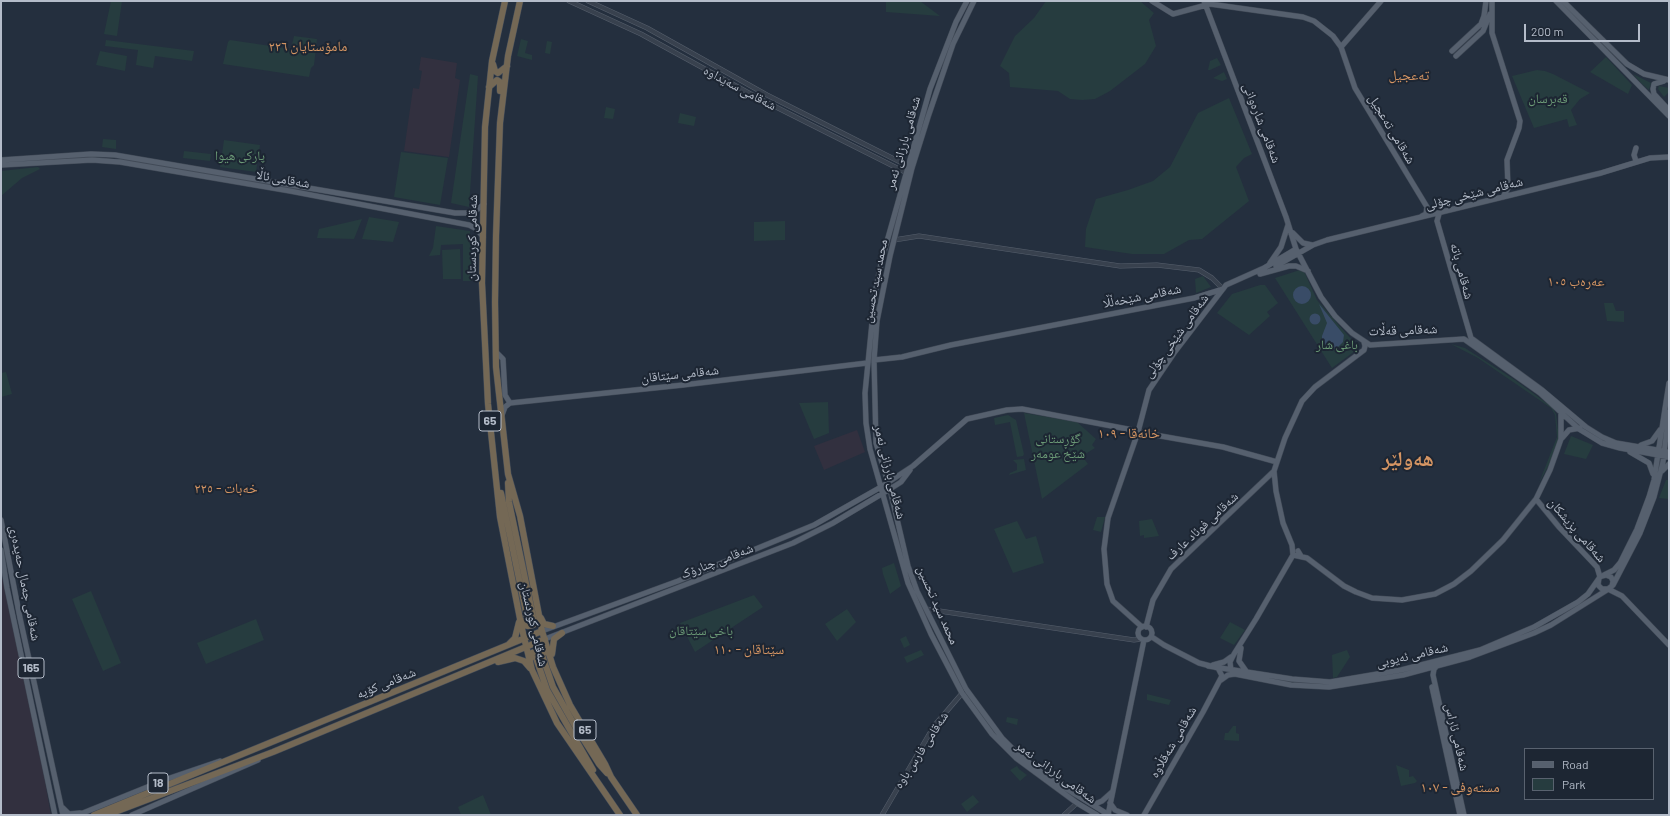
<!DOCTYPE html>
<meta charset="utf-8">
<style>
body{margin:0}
#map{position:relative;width:1670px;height:816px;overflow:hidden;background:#242f3e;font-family:Barlow,sans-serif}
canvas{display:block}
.frame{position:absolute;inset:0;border:2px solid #b4bcc9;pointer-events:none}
.legend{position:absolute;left:1524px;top:748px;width:130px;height:52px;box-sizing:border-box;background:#1d2633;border:1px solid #59626f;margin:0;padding:5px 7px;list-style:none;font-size:12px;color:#b4bcc9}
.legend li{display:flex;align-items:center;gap:8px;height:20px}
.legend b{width:20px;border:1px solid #59626f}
.scale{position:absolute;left:1524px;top:24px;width:116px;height:18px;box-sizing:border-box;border:2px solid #b4bcc9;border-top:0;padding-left:5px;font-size:12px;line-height:14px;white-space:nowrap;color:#b4bcc9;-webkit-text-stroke:3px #1d2633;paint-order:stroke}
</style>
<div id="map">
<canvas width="1670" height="816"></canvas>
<div class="frame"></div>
<ul class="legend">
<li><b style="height:5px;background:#56606e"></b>Road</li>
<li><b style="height:11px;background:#263c3f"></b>Park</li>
</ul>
<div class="scale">200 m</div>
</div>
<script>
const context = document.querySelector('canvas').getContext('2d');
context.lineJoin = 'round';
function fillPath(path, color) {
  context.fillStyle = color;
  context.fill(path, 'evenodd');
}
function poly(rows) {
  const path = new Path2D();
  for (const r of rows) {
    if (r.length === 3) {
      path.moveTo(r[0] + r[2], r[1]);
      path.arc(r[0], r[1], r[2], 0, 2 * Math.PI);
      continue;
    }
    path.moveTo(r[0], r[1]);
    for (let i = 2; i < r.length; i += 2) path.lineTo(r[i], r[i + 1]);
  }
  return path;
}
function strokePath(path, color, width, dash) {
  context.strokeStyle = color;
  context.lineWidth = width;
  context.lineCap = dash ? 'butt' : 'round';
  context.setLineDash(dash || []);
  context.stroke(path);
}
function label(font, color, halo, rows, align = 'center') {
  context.font = font + ' Barlow,"Noto Naskh Arabic",sans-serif';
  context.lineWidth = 4;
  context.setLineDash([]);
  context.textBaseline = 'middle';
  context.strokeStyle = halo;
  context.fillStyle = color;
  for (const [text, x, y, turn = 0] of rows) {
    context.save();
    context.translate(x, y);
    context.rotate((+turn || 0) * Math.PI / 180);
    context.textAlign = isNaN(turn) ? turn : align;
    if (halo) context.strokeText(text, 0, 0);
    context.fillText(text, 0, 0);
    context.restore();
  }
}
fillPath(poly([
 [421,57,457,63,455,78,460,80,449,157,404,151,413,88,419,89,422,71,419,70],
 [857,430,865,452,824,470,814,446],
 [1,574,9,600,28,686,51,815,1,815]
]), '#32303f');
fillPath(poly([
 [111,1,122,1,117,36,104,34],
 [886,1,920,1,940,16,886,12],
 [1046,1,1140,1,1154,13,1149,20,1156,46,1145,64,1110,91,1095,99,1082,100,1070,99,1058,91,1010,87,1009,73,1000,66,1015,36,1034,18],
 [294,36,317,39,314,65,311,68,309,77,223,64,228,42,230,40,291,49],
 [521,39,528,41,525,53,532,55,532,60,517,56],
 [106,40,194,51,192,61,155,56,153,68,136,65,138,50,105,46],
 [547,41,552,42,550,54,545,53],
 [100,51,127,56,125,71,96,65],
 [1606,57,1632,85,1628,94,1590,72],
 [1217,58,1221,65,1210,70,1208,70,1210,61],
 [1537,70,1545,71,1553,74,1590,93,1580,99,1571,110,1577,125,1569,127,1567,119,1534,128,1512,76],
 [1224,72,1227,79,1222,81,1213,78],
 [470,74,478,76,469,207,451,203],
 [1633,74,1651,83,1649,90,1641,83],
 [1659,86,1669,88,1669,92,1664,97,1658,89],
 [1229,98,1252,154,1244,158,1236,167,1249,201,1202,239,1189,240,1164,254,1132,254,1085,247,1086,229,1096,199,1128,190,1153,181,1170,167,1198,113],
 [606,107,615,109,613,119,604,118],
 [680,113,696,117,694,126,678,123],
 [103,139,116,140,116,149,102,147],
 [224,140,260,145,256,172,220,167],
 [184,151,211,154,210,161,183,158],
 [401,152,448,158,440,205,394,197],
 [38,167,40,169,22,178,1,196,1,171],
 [369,217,399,222,393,242,362,239],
 [362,219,354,239,317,238,319,229],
 [785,221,785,240,754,241,754,222],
 [436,226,470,231,472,281,463,281,463,244,441,245,440,255,429,256,433,248],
 [460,249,461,279,443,279,442,250],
 [1303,269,1317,300,1359,348,1332,368,1275,278],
 [1203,276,1211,287,1196,293,1195,279],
 [1260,285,1265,285,1278,303,1267,312,1270,316,1249,335,1217,313,1232,294],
 [1604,303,1613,303,1616,311,1624,311,1624,322,1607,321],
 [1451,344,1465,348,1515,380,1552,407,1556,414,1559,437,1549,465,1539,483,1557,437,1555,415,1551,408,1478,358],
 [6,372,12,394,1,397,1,373],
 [828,402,829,433,814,439,799,403],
 [1024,413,1077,422,1096,439,1092,445,1095,448,1082,456,1088,464,1042,499],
 [1008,415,1016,420,1024,454,1023,456,1017,457,1010,422,995,425,994,418],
 [1571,436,1593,445,1586,459,1564,454],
 [1024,459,1026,470,1009,475,1010,473,1017,470,1017,464,1013,460],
 [1666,480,1669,480,1669,499,1659,498],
 [1097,517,1105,517,1101,532,1093,530],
 [1152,519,1159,536,1144,538,1144,535,1140,536,1139,521],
 [1017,521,1026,539,1036,536,1044,563,1013,573,994,529],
 [894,563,901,586,890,594,883,574,882,568],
 [91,591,121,663,103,671,72,599],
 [754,595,763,607,695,652,680,623],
 [847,609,856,622,837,641,825,624],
 [256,619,264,640,206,664,197,643],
 [1230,622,1245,630,1234,645,1220,638],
 [906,636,910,645,904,648,900,639],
 [921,650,924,655,907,663,904,657],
 [1347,650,1350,657,1337,677,1333,678,1332,655],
 [1147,694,1171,700,1169,705,1147,700],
 [1007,717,1018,719,1017,725,1006,722],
 [1233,726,1236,726,1236,733,1239,734,1239,741,1224,740,1225,733,1228,733],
 [1396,765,1409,770,1409,777,1413,776,1417,781,1415,783,1401,786],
 [1017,766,1019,769,1027,775,1020,781,1010,770],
 [483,795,491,815,461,815,458,807],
 [973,795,979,802,967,812,961,804]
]), '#263c3f');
fillPath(poly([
 [1302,295,9],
 [1319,304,1344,335,1343,342,1336,349,1327,348,1322,342,1322,336,1327,323],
 [1315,319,5.5]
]), '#394c67');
strokePath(poly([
 [534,621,541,654],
 [528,622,536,657]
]), '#3a4453', 6, [6, 3]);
const minor = poly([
 [569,1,641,34,758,98,909,174],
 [588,1,647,28,767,95,910,167],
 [894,240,919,236,1120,266,1157,265,1199,270,1212,278,1223,289],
 [926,609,1134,640,1142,639],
 [882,815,934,726,964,691],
 [1064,815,1077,803]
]);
const major = poly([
 [967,1,956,22,930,89,882,259,875,293,865,393,866,423,870,449,908,583,931,634,962,693,992,734,1016,758,1077,803,1097,815],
 [974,1,953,44,928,117,912,168,890,256,877,321,874,360,876,443,890,489,908,566,917,591,966,689,1002,738,1018,754,1049,778,1109,815],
 [1152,1,1173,14,1210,4,1303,17,1314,21,1333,36,1341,47,1355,88,1427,207,1426,214,1422,216],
 [1204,1,1286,217,1296,249,1321,297,1335,316,1352,333,1370,345,1464,339,1540,393,1579,429,1602,443,1620,448,1669,457],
 [1492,1,1492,33,1520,121,1519,128,1507,160,1508,188,1503,197],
 [1556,1,1669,116],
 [1563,1,1627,64,1644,74,1669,80],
 [1341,47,1381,1],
 [1452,51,1481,24,1484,16,1486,1],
 [1456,56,1483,31,1490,14],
 [1664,81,1654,84,1653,89,1654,94,1669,110],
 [1636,148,1634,155,1636,161],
 [1,160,91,154,115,155,455,213,473,213,484,204],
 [1,165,92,160,120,162,290,191,469,225,477,229,483,237],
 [1439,214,1437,221,1471,338,1542,390,1586,427,1602,437,1616,443,1669,452],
 [1293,233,1303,243,1312,245],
 [1270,263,1281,247,1288,225],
 [1276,266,1313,245,1327,240,1601,173,1650,158,1669,157],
 [1260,274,1289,266,1296,266,1308,271],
 [496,352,503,359,505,395,510,403],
 [874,360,902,357,951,345,1194,298,1223,289],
 [502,415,505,407,510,403,683,385,867,363],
 [1138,432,1223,447,1277,462],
 [1562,438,1569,430,1580,428],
 [1641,445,1652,441,1660,430],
 [1630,452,1649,463,1653,474],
 [1662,471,1669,464],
 [1536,499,1559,527,1597,567,1600,577],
 [1,520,20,618,63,815],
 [1,550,7,588,55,815],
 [1298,551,1301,556],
 [1293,555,1307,558,1344,586,1356,592,1372,598,1402,600,1435,594,1454,584,1471,571,1503,540,1536,499,1550,470,1561,439,1561,412],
 [1604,575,1614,570,1620,563,1637,529,1649,497,1654,480,1669,383],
 [1613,585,1640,533,1654,497,1663,462,1669,412],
 [1608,589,1622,596,1669,645],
 [1145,633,7],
 [1142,627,1113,601,1107,584,1104,549,1108,518,1138,432,1149,390,1174,353,1226,285,1264,268,1296,249],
 [1146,627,1153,600,1171,569,1274,471],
 [542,631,678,581,814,525,881,487,913,466,967,419,1007,410,1022,409,1138,431],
 [545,639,793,543,833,523,890,489,901,482,910,470],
 [1241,648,1239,661,1246,671],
 [1213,665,1224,662,1231,657],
 [1438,665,1434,669,1433,675,1464,815],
 [1208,666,1292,679,1330,682,1401,670,1480,650,1534,627,1578,602,1588,594,1600,577,1602,576,1606,575,1611,577,1613,581,1612,586,1608,589,1602,589,1598,585,1599,578],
 [1231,670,1230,662,1234,654,1256,619,1293,555,1292,545,1283,523,1276,491,1274,471,1285,438,1302,401,1315,387,1364,350,1365,346,1364,342],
 [1221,680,1228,675,1235,674,1291,685,1329,687,1403,675,1470,657,1534,633,1551,625,1607,590],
 [1432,687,1460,815],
 [1090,803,1095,804,1102,801,1112,792],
 [1110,803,1115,810,1127,815],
 [63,808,69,814,80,813],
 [78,815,167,779,220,761],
 [132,815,258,760],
 [1108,815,1144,640],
 [1144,815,1203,712,1222,676,1218,668,1199,663,1164,645,1152,637]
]);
const highway = poly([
 [505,1,492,61,485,127,482,283,488,404,500,517,522,629,532,670,557,723,620,815],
 [520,1,508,56,500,123,496,236,495,302,496,367,508,474,520,516,542,631,553,667,570,705,605,764,611,777,637,815],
 [493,64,495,71,498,73,507,66],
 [489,87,497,80,500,82,500,91],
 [508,483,509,502,534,621],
 [501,493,528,622],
 [541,618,544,624,553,626],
 [522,621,524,625,528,626,533,625,540,620],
 [509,644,515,638,519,622],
 [552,654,554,639,562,633],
 [542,655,553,687,575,726,599,764,607,773],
 [536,658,547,690,593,770],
 [530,660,532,653,539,650,544,650,549,654],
 [498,662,515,658,524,661,530,668],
 [94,815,542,631],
 [107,815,273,752,545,639]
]);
strokePath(minor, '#565f6c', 5);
strokePath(major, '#414a57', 6);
strokePath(highway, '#434c59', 7);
strokePath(minor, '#38414e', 4);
strokePath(major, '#56606e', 5);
strokePath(highway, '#746855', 6);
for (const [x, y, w] of [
 [490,421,22],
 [31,668,26],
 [585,730,22],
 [158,783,20]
]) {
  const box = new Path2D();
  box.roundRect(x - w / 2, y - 10, w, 20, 3);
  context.fillStyle = '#1d2633';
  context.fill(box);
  strokePath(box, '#b4bcc9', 1);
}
label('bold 12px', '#b4bcc9', null, [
 ["65",490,421],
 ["165",31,668],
 ["65",585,730],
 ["18",158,783]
]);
label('13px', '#b4bcc9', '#1d2633', [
 ["شەقامی سەیداوە",740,88,28],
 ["شەقامی شارەوانی",1262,123,69],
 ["شەقامی تەعجیل",1392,129,59],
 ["شەقامی بارزانی نەمر",903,143,-74],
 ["شه‌قامی ئاڵا",283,179,10],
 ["شەقامی شێخی چۆلی",1474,193,-14],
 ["شەقامی کوردستان",472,238,-89],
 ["شەقامی باتە",1462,271,75],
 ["محمد سید تحسین",875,281,-79],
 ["شەقامی شێخەڵڵا",1142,296,-11],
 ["شەقامی قەڵات",1403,330,-2],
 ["شەقامی شێخی چۆلی",1176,336,-54],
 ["شەقامی سێتاقان",680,374,-6],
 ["شەقامی بارزانی نەمر",890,472,76],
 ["شەقامی فوئاد عارف",1202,526,-43],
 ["شەقامی پزیشکان",1577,530,49],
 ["شەقامی چنارۆک",717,561,-21],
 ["شەقامی جەمال حەیدەری",25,583,79],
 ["محمد سید تحسین",938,605,66],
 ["شەقامی کوردستان",534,624,77],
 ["شەقامی ئەیوبی",1412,655,-13],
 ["شەقامی کۆیە",386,683,-22],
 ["شەقامی ئاراس",1457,737,77],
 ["شەقامی شەقڵاوە",1173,742,-60],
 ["شەقامی فارس باوە",921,750,-57],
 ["شەقامی بارزانی نەمر",1056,772,36]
]);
label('13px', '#6b9a76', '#1d2633', [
 ["قەبرسان",1548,99],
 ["پاركی هیوا",240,156],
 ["باغی شار",1337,345],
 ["گۆڕستانی",1058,439],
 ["شێخ عومەر",1058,454],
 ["باخی سێتاقان",701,631]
]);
label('14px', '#d59563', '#1d2633', [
 ["مامۆستایان ٢٢٦",308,46],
 ["تەعجیل",1409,75],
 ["عەرەب ١٠٥",1576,281],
 ["خانەقا - ١٠٩",1129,433],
 ["خەبات - ٢٢٥",226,488],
 ["سێتاقان - ١١٠",749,649],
 ["مستەوفی - ١٠٧",1460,787]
]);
label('bold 21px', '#d59563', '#1d2633', [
 ["ھەولێر",1408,459]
]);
</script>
